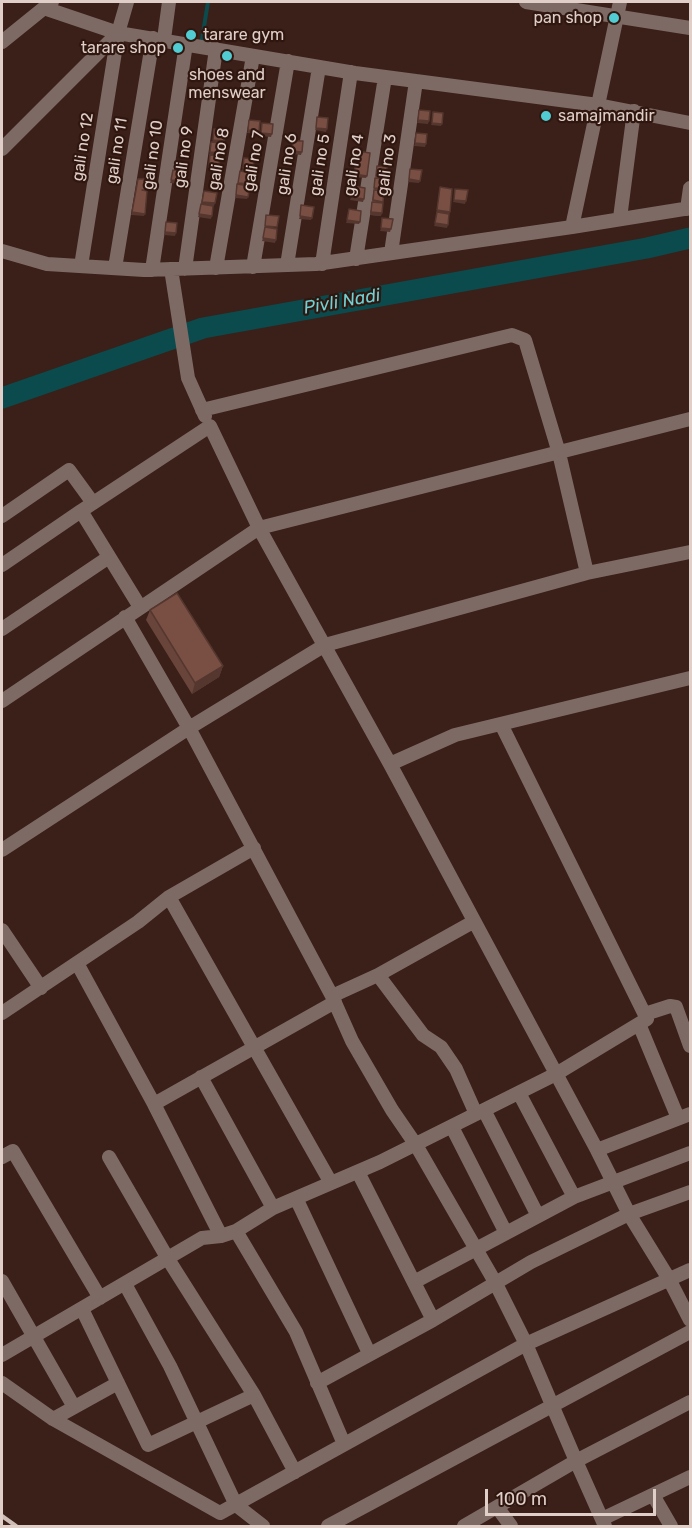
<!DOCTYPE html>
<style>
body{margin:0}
#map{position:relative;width:692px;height:1528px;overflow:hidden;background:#3a2018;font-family:Rubik,sans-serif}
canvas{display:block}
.frame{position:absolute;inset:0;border:3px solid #e0cfc9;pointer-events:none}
.scale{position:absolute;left:485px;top:1489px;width:171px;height:27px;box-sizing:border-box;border:3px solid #e0cfc9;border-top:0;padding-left:8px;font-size:18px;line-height:21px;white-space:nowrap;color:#e0cfc9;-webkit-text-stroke:4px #2f170f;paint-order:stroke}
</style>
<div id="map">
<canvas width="692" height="1528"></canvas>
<div class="frame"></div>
<div class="scale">100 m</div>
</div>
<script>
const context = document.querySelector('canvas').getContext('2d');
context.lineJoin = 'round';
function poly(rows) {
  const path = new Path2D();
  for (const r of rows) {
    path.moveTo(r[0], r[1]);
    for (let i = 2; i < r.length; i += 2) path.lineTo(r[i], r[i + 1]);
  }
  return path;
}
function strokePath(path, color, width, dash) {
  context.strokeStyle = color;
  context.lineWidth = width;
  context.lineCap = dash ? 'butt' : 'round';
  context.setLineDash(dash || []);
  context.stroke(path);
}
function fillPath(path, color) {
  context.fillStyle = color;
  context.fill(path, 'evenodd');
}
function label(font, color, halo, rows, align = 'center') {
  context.font = font + ' Rubik,sans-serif';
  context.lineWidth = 4.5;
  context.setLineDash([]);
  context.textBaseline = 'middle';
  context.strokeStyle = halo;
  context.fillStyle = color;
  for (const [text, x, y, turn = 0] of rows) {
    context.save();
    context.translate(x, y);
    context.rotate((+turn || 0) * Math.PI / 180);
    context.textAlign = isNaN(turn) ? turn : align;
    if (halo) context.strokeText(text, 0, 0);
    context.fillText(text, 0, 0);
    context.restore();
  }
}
strokePath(poly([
 [201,45,208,2]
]), '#0b4b4e', 4);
strokePath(poly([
 [2,398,203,328,647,248,690,238]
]), '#0b4b4e', 21);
strokePath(poly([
 [52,2,44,8,118,33,355,73,598,105,690,123],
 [526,2,690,28],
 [164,39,169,2],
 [2,42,44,8],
 [2,149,118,33],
 [687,209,690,188],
 [620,218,634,111],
 [572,227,690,208],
 [2,251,47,264,144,270,316,264,572,227,620,2],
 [391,253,416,81],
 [356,259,385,77],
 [322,264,351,72],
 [287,265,319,67],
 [81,266,118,33,127,2],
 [253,267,288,61],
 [115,268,153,38],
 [216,268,253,56],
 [171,269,188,378,205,416],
 [185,269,216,49],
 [152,270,186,44],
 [202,410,512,335,525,340,559,453,587,573],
 [2,516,69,470,93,503],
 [2,565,81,511],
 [140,607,81,511,210,426,259,528,390,764,597,1150,690,1114],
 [125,617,189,728,332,996],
 [2,629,109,557],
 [2,701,259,528,690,419],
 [390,764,455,735,690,678],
 [2,850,189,728,325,645,587,573,690,552],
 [169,897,331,1183],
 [473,922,378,975,423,1035,441,1047,456,1069,476,1114],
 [2,930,41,988],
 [77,963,154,1104],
 [378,975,332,996,352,1041,392,1110,416,1145,495,1282,526,1344,576,1461,464,1526],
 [2,1013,138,922,169,897,254,848],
 [645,1014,670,1006,676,1007,690,1046],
 [639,1024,678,1118],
 [201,1077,273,1208],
 [519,1093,574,1197],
 [484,1110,538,1216],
 [452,1127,506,1233],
 [597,1150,629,1214,669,1279,690,1320],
 [2,1157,13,1151,100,1298],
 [109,1157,168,1259,254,1395,295,1472],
 [358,1172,433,1320],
 [296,1198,369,1353],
 [236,1231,296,1332,344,1444],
 [221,1236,154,1104,335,1002],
 [2,1281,74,1407],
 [414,1282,574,1197,690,1153],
 [125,1284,170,1366,236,1505,263,1526],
 [82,1309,148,1445,254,1395],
 [2,1355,202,1238,221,1236,236,1231,273,1208,380,1162,556,1074,647,1019,501,724],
 [2,1383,53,1419,220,1513,526,1344,690,1270],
 [317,1383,433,1320,531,1262,629,1214,690,1192],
 [53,1419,118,1383],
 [653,1495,671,1526],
 [497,1507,511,1526],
 [602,1519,690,1477],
 [328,1526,690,1332],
 [605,1526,576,1461,690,1402]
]), '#7e6a64', 14);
strokePath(poly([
 [2,1516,16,1526]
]), '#cebdb6', 4);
fillPath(poly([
 [377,166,385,179,381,216,370,215],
 [150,610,223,666,219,677,192,694,146,620]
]), '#68443a');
fillPath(poly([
 [418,120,429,121,428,124,417,123],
 [432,123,442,124,441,126,431,125],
 [316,128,327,129,326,132,315,130],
 [248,130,259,131,258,134,247,133],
 [261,133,272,134,271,137,260,136],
 [213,140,224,141,223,144,212,142],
 [415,143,426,144,425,147,414,146],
 [292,151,302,152,301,155,291,154],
 [210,152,220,153,219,156,209,155],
 [209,165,219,166,218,169,208,168],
 [243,168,253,169,252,172,242,171],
 [354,174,367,176,366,178,353,177],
 [409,179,420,181,419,183,408,182],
 [171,180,182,181,181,184,170,183],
 [236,195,248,197,247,199,235,198],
 [351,197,364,199,363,202,350,200],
 [454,200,466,201,465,204,453,202],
 [202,202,215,203,214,206,201,205],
 [437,210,450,212,449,215,436,213],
 [132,212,145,214,144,216,131,215],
 [371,212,382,213,381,216,370,215],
 [199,214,212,216,211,219,198,217],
 [300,216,312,218,311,220,299,219],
 [347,220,360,222,359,224,346,223],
 [435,223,448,225,447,228,434,226],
 [381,228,391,229,390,232,380,231],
 [165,232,176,233,175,236,164,235],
 [263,238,276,240,275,243,262,241],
 [223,666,219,677,192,694,195,683]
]), '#55372f');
const building = poly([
 [419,110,430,111,429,121,418,120,419,110],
 [433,112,443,113,442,124,432,123,433,112],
 [317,117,328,118,327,129,316,128,317,117],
 [249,120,260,121,259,131,248,130,249,120],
 [262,123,273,124,272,134,261,133,262,123],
 [214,129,225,130,224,141,213,140,214,129],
 [416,133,427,134,426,144,415,143,416,133],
 [293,141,303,141,302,152,292,151,293,141],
 [211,142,221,143,220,153,210,152,211,142],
 [357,151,370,153,367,176,354,174,357,151],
 [210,155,220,156,219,166,209,165,210,155],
 [244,158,254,159,253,169,243,168,244,158],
 [377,166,387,167,386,177,376,176,377,166],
 [410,169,422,170,420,181,409,179,410,169],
 [173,170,183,171,182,181,171,180,173,170],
 [240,171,252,173,251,184,238,183,240,171],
 [375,178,386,179,385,189,374,188,375,178],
 [138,179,148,179,147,190,142,190,147,191,145,214,132,212,138,179],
 [237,184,250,186,248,197,236,195,237,184],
 [353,186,365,188,364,199,351,197,353,186],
 [440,187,452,189,450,212,437,210,440,187],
 [455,189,468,190,466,201,454,200,455,189],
 [374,190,384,191,383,202,373,200,374,190],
 [204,191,217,193,215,203,202,202,204,191],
 [372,202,383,203,382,213,371,212,372,202],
 [201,204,213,206,212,216,199,214,201,204],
 [301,205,314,207,312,218,300,216,301,205],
 [349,209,361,211,360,222,347,220,349,209],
 [437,212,449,214,448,225,435,223,437,212],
 [266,215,279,216,277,227,265,226,266,215],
 [382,218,393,219,391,229,381,228,382,218],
 [166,222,177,223,176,233,165,232,166,222],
 [265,227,277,229,276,240,263,238,265,227],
 [177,593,223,666,195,683,150,610,177,593]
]);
fillPath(building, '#794f43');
strokePath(building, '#55372f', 1.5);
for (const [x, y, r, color] of [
 [614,18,6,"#51ccd2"],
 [191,35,6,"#51ccd2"],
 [178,48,6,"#51ccd2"],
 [227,56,6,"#51ccd2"],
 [546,116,6,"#51ccd2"]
]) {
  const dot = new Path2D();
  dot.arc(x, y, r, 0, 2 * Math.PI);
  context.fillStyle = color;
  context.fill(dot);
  strokePath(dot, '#2f170f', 2);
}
label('16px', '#e0cfc9', '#2f170f', [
 ["pan shop",602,18],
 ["tarare gym",203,35,"left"],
 ["tarare shop",166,48],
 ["shoes and",227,75,"center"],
 ["menswear",227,93,"center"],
 ["samajmandir",558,116,"left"]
], 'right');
label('16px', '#e0cfc9', '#2f170f', [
 ["gali no 12",83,147,-81],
 ["gali no 11",117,151,-81],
 ["gali no 10",153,155,-82],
 ["gali no 9",184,157,-82],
 ["gali no 8",219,159,-80],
 ["gali no 7",254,161,-80],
 ["gali no 6",287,164,-81],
 ["gali no 5",320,165,-81],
 ["gali no 4",354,165,-81],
 ["gali no 3",387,165,-82]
]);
label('italic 18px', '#71d0d4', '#2f170f', [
 ["Pivli Nadi",342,302,-10]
]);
</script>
